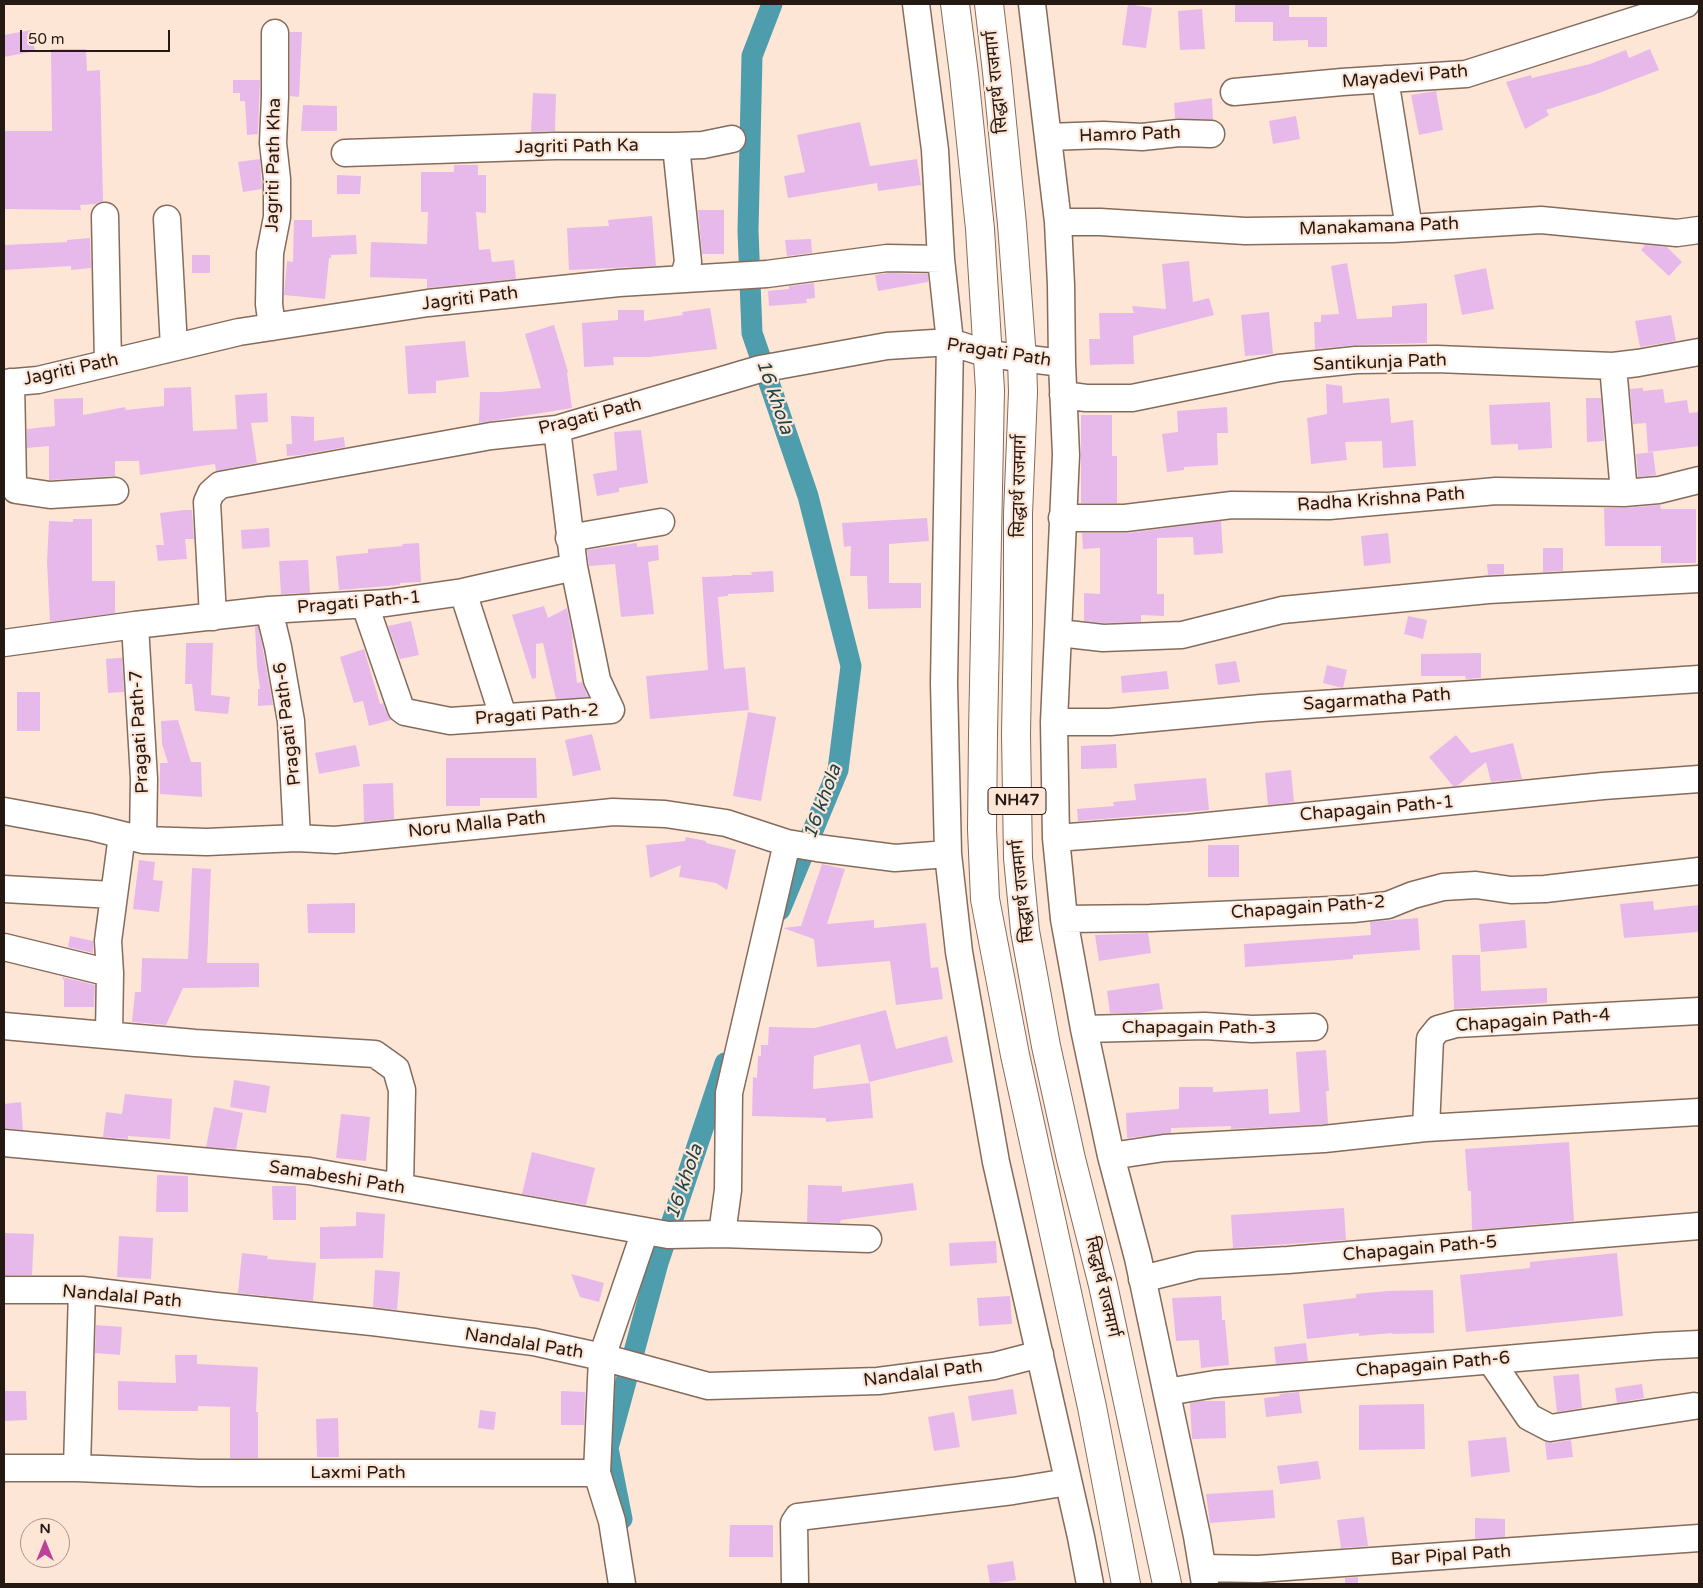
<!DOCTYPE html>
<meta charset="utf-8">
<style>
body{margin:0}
#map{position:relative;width:1703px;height:1588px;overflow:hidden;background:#fee6d7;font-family:"Varela Round",sans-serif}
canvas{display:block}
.frame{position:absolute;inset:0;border:5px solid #241913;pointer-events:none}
.north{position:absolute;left:20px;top:1518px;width:50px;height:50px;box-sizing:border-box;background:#fee6d7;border:1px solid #a79489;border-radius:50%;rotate:0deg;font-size:14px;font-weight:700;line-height:20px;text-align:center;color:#241913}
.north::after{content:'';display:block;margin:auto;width:18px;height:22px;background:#bb4297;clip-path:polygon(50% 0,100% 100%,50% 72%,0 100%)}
.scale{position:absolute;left:20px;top:30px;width:150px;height:22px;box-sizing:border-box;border:2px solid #241913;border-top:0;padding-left:6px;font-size:15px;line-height:18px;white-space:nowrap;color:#241913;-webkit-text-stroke:4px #fee6d7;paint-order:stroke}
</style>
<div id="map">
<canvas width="1703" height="1588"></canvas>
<div class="frame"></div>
<div class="north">N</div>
<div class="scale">50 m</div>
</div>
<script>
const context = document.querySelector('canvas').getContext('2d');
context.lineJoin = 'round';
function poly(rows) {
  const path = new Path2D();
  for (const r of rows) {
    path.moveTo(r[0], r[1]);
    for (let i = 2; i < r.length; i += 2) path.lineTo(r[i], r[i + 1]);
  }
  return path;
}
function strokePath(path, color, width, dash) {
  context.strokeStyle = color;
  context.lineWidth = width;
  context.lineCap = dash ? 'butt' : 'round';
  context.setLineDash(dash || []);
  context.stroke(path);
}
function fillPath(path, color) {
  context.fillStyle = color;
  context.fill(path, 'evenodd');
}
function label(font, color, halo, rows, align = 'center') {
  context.font = font + ' "Varela Round","Noto Sans Devanagari",sans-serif';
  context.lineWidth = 4.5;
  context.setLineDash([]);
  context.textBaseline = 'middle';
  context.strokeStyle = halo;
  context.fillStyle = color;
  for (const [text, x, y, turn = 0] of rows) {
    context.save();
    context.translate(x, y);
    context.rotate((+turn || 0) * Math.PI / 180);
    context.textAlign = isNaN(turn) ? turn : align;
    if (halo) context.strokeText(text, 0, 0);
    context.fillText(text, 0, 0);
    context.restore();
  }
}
strokePath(poly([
 [772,4,752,56,748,231,752,333,808,496,851,666,838,770,780,910],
 [622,1519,608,1448,658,1263,725,1063]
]), '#4d9dad', 21);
fillPath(poly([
 [1128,4,1152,8,1146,48,1122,45],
 [1235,4,1289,4,1289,17,1327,17,1327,47,1308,47,1308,40,1273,41,1273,22,1235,22],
 [1202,9,1205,49,1180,50,1178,11],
 [31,30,35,51,4,57,4,35],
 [290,32,302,32,299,97,290,96],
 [51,49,86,49,87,71,100,70,103,201,96,204,80,205,81,210,4,209,4,131,52,131],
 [1650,49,1659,70,1599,93,1546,110,1549,115,1525,129,1506,82,1531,75,1532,78,1590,64,1626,50,1629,58],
 [233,80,260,80,258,134,247,135,245,101,240,101,240,93,233,93],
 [1436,91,1443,130,1419,135,1411,95],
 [533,93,556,94,555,131,531,132],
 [1212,98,1213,120,1175,118,1174,103],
 [303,105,337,106,337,131,301,131],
 [1296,116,1300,139,1273,144,1269,121],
 [860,122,870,166,917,159,921,185,878,191,877,183,788,198,784,176,805,172,797,135],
 [260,159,262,189,243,192,238,162],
 [454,165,478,165,478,175,486,175,486,213,476,212,479,250,490,249,492,262,514,260,516,279,427,288,427,279,370,277,371,242,427,244,428,212,421,212,421,172,454,172],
 [337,175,361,176,360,194,337,194],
 [698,210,724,210,724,254,702,254],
 [652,216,656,266,569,270,567,228,609,226,608,220],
 [294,220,312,220,312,237,356,235,357,254,331,255,331,258,329,258,325,299,284,295,287,261,293,262],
 [90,238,91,268,71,270,71,266,4,270,4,245,67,242,67,240],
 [811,239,812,253,787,256,785,240],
 [1645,245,1667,247,1682,262,1669,276,1641,250],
 [192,255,210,255,210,273,192,273],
 [1189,261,1193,302,1209,298,1214,315,1133,336,1134,364,1090,365,1089,339,1100,339,1099,313,1134,313,1132,306,1166,309,1162,264],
 [1347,263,1357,319,1392,317,1392,306,1427,303,1427,343,1356,345,1315,349,1314,322,1321,322,1321,315,1339,314,1331,266],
 [1486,268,1494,309,1462,315,1454,275],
 [888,273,928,274,928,282,878,291,875,275],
 [814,283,815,298,806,299,807,303,769,306,768,291,789,289,789,286],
 [710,308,717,349,649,357,613,357,614,365,584,367,582,323,618,320,618,310,644,310,644,321,683,315,682,312],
 [1269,312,1273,354,1245,356,1241,315],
 [1671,315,1676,341,1640,347,1635,321],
 [554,325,568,372,567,373,572,408,479,423,480,392,500,392,541,388,525,334],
 [465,341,469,377,436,381,436,393,408,394,405,346],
 [1326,384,1342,386,1343,403,1389,398,1391,423,1413,420,1416,466,1383,468,1382,441,1345,442,1347,460,1311,464,1307,418,1327,414],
 [191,387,193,431,237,429,235,395,267,393,268,422,251,423,257,463,216,471,215,464,140,475,139,461,115,461,115,476,51,480,49,480,49,446,27,448,27,429,55,426,54,399,83,398,83,415,125,407,126,410,164,406,164,388],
 [1643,388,1643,391,1663,389,1665,403,1687,400,1689,413,1699,412,1699,446,1648,452,1646,423,1633,424,1630,389],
 [1586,398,1601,398,1604,441,1587,442],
 [1550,402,1552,448,1518,450,1518,444,1491,445,1489,405],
 [1227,407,1228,433,1217,433,1218,465,1184,467,1184,470,1167,472,1162,434,1178,432,1177,411],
 [1081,415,1112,415,1112,456,1117,456,1117,503,1081,503],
 [291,416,314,417,314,441,344,437,345,447,301,455,287,456,286,444,292,444],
 [641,430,648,483,619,488,619,492,597,496,593,474,617,470,614,432],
 [1653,452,1656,475,1638,477,1636,454],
 [1660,505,1661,509,1696,509,1696,563,1661,563,1661,546,1605,546,1604,508,1625,508],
 [184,510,192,510,194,539,185,539,187,559,158,561,156,545,164,545,160,513],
 [927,518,929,541,889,544,889,583,921,583,921,608,868,609,867,576,850,576,851,546,844,547,842,523],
 [73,519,92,519,92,581,115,581,115,613,50,622,47,562,49,521,73,522],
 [1221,521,1223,553,1194,555,1193,537,1157,538,1157,594,1164,594,1164,616,1141,615,1141,622,1104,623,1084,621,1084,593,1100,594,1100,548,1083,549,1082,533,1127,533],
 [269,528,270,547,242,549,241,530],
 [1388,533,1391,563,1364,566,1361,536],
 [419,543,421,582,400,583,400,585,339,590,336,556,368,553,368,549,403,546,402,544],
 [637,543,637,547,658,545,659,560,648,562,654,614,621,617,615,564,589,566,587,550],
 [1543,548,1563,548,1563,571,1543,572],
 [308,560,310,593,281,594,279,561],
 [1487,564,1504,564,1504,574,1488,575],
 [773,571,774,592,728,594,728,596,718,597,724,669,745,667,749,710,650,719,646,676,708,670,702,577,732,576,732,575,752,575,751,572],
 [544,606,548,618,567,608,573,639,572,640,577,683,582,682,588,697,556,699,543,643,536,644,536,678,532,679,512,615],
 [1408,616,1427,620,1423,639,1404,634],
 [411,621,419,655,400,659,388,626],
 [258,626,263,650,273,705,258,706,258,689,260,689,257,666,255,627],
 [186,643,213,643,211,695,230,697,228,714,195,711,192,684,185,684],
 [364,649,380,704,383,703,387,714,391,720,369,726,363,701,354,703,340,657],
 [1481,653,1481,678,1466,679,1465,676,1421,676,1421,654],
 [118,658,122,658,124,692,108,693,106,659],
 [1236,661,1240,682,1218,685,1215,664],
 [1327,665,1347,670,1343,688,1323,683],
 [1167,671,1169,689,1122,693,1121,676],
 [17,692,40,692,40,731,17,731],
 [748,712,776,717,761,801,733,796],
 [178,720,191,762,201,762,202,797,160,794,160,763,168,763,162,744,161,721],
 [592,734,601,770,573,776,565,740],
 [1456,735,1471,753,1513,743,1522,779,1491,782,1486,762,1457,786,1453,786,1429,757],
 [1116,744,1117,768,1081,769,1081,746],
 [356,745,360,766,319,774,315,753],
 [446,758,536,758,537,798,480,798,480,806,446,806],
 [1291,770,1294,802,1268,805,1265,773],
 [1206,778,1209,810,1078,821,1077,809,1114,806,1113,802,1136,800,1134,784],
 [393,783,394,819,364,822,363,784],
 [686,837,706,841,706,843,736,850,727,890,716,883,679,877,681,865,650,878,646,845,685,841],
 [1208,845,1239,845,1239,877,1208,877],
 [139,860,155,862,153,880,163,881,159,912,133,909],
 [822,864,845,869,827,924,874,920,874,928,926,923,931,968,938,967,943,999,896,1005,890,961,817,967,814,939,783,928,801,926],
 [192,868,211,869,207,963,259,963,259,987,183,988,166,1025,132,1022,135,992,141,992,142,958,188,959],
 [1653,901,1654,910,1699,905,1699,932,1624,938,1620,904],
 [355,903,355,933,308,933,307,904],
 [1418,918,1420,950,1353,955,1353,959,1245,967,1244,944,1371,935,1370,922],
 [1525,920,1527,948,1481,952,1479,924],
 [1148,933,1151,953,1099,961,1095,935],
 [70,936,93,941,93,953,68,947],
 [1452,955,1480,955,1481,991,1547,988,1547,1003,1454,1009],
 [62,977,95,985,94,1007,64,1007,64,981],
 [1159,983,1163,1009,1140,1013,1110,1013,1107,991],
 [886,1010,896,1049,947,1036,953,1062,869,1082,860,1044,814,1056,813,1089,870,1083,873,1118,826,1122,826,1118,752,1116,753,1077,757,1078,758,1056,761,1056,761,1045,768,1045,769,1027,815,1028],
 [1326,1050,1329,1091,1326,1091,1328,1124,1231,1129,1231,1126,1171,1128,1171,1133,1127,1138,1126,1113,1179,1109,1179,1087,1213,1087,1213,1092,1268,1089,1269,1114,1300,1112,1296,1052],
 [234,1080,270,1086,266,1113,230,1107],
 [125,1094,172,1099,170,1139,128,1136,128,1139,103,1137,106,1112,122,1114],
 [21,1102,23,1130,4,1128,4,1104],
 [214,1107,243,1113,236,1149,206,1147],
 [341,1114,370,1117,366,1161,336,1158],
 [1569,1142,1574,1221,1472,1230,1471,1191,1468,1191,1465,1149],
 [532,1152,595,1168,586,1205,522,1194],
 [157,1175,188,1176,188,1212,156,1212],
 [913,1183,917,1210,841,1220,840,1223,807,1222,808,1185,842,1186,842,1192],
 [272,1186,296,1186,296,1220,273,1220],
 [1344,1208,1346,1240,1233,1248,1231,1215],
 [356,1212,385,1214,383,1258,320,1259,320,1227,356,1226],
 [4,1233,34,1234,32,1275,4,1275],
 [119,1236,153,1238,151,1279,117,1277],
 [996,1241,997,1263,950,1266,949,1243],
 [242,1253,268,1256,267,1259,316,1263,313,1301,238,1293],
 [1617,1253,1623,1316,1466,1332,1460,1275,1530,1268,1530,1262],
 [375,1270,400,1272,397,1310,373,1307],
 [571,1274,604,1283,599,1302,580,1297],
 [1433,1290,1434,1333,1392,1334,1392,1333,1359,1336,1359,1333,1307,1339,1303,1304,1356,1298,1356,1294,1388,1291],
 [1010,1296,1012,1324,979,1326,977,1298],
 [1221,1296,1222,1320,1225,1320,1229,1365,1201,1368,1199,1340,1176,1341,1172,1298],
 [96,1325,122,1327,120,1355,95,1353],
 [1306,1343,1308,1361,1276,1364,1274,1347],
 [175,1355,197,1355,197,1364,258,1367,256,1412,258,1412,258,1458,230,1458,230,1407,198,1406,198,1411,177,1411,118,1410,118,1381,176,1383],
 [1579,1374,1582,1408,1557,1412,1553,1376],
 [1642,1384,1644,1398,1617,1403,1615,1388],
 [1013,1389,1017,1414,972,1421,968,1396],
 [4,1391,26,1391,27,1420,4,1421],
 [561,1391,585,1392,584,1425,561,1425],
 [1299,1392,1302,1413,1266,1417,1264,1398,1280,1396,1279,1394],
 [1202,1401,1225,1401,1226,1438,1192,1439,1190,1403],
 [1424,1404,1425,1449,1359,1450,1359,1405],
 [480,1410,496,1412,494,1430,478,1428],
 [954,1412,960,1447,934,1451,928,1417],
 [338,1418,339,1457,317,1457,316,1419],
 [1506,1437,1510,1472,1471,1477,1468,1441],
 [1571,1440,1573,1457,1547,1460,1545,1442,1552,1443],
 [1318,1461,1321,1479,1280,1484,1277,1466],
 [1273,1490,1275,1518,1210,1523,1206,1494],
 [1364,1517,1368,1546,1341,1548,1337,1520],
 [1475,1518,1505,1519,1505,1537,1475,1539],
 [730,1525,773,1525,773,1557,729,1557],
 [1013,1561,1016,1580,990,1584,987,1565],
 [1358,1577,1358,1584,1345,1584,1345,1578]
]), '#e6b9ea');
const minor = poly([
 [916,4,935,150,941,259,950,342,944,683,948,854,959,952,996,1162,1081,1537,1090,1584],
 [1032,4,1058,222,1061,285,1062,363,1066,455,1054,722,1056,838,1064,919,1084,1029,1111,1156,1138,1258,1197,1536,1205,1584],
 [1385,79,1409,228],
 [1234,92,1342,82,1466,74,1686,4],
 [1048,137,1103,135,1142,137,1179,133,1211,134],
 [676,146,703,145,732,139],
 [345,153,555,146,676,146,688,262,683,279],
 [105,216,108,363],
 [167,219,174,347],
 [1058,222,1100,222,1245,231,1393,229,1541,220,1677,233,1699,230],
 [272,327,269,304,270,253,277,217,277,179,273,143,275,97,275,33],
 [1613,366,1624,493],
 [11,382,13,483,16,490,50,495,115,491],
 [4,383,38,380,239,332,428,303,619,283,767,274,887,258,941,259],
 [1063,395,1086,398,1132,398,1279,368,1356,360,1437,359,1613,366,1638,363,1699,352],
 [1062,518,1125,518,1232,505,1329,506,1496,491,1624,493,1659,490,1699,480],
 [569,538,661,522],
 [463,592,503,716],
 [365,605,401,709,405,712,450,721,611,710,597,680,574,567],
 [269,610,278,647,291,721,297,838],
 [213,617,207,502,211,493,220,485,491,436,557,429,760,369,887,346,950,342,988,354,1062,363],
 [135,625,144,779,143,840],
 [1059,633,1103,638,1182,635,1282,610,1488,590,1699,579],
 [4,643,135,625,269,610,386,603,463,592,574,567,557,429],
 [1054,722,1110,722,1261,708,1699,679],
 [4,811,91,827,143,840,207,842,297,838,335,840,613,812,665,814,726,823,787,843,817,848,895,858,948,854],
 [1056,838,1188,828,1603,786,1699,779],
 [4,889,113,895],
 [1064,919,1150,918,1353,909,1388,905,1413,895,1443,887,1476,885,1511,890,1545,889,1699,871],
 [4,947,110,973],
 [4,1026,195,1043,375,1054,396,1069,402,1090,400,1187],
 [1084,1029,1205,1026,1252,1029,1314,1027],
 [109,1035,110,973,108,941,122,835],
 [1426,1128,1699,1112],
 [4,1143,309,1171,668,1235,722,1234,868,1239],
 [1111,1156,1164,1148,1324,1139,1426,1128,1430,1039,1438,1029,1456,1024,1699,1011],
 [722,1234,728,1190,729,1093,787,843],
 [1142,1279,1198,1265,1288,1260,1699,1226],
 [4,1290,82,1290,216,1306,372,1322,534,1342,602,1357,708,1386,878,1381,994,1366,1040,1354],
 [1491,1361,1529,1417,1550,1428,1694,1406],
 [1167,1392,1215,1384,1657,1346,1699,1344],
 [4,1468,77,1468,199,1473,597,1473,612,1521,622,1584],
 [77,1468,82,1290],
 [597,1473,602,1357,645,1231],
 [1203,1568,1258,1569,1699,1538],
 [795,1584,794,1523,798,1517,1013,1491,1068,1482]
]);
const highway = poly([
 [955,4,964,74,980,229,990,390,983,733,982,829,985,899,1015,1055,1092,1407,1126,1584],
 [989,4,997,72,1012,224,1022,359,1023,392,1018,514,1018,624,1016,734,1018,858,1025,931,1046,1046,1071,1159,1103,1285,1167,1584]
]);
strokePath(minor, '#856b5b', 29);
strokePath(highway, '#856b5b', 30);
strokePath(minor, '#fff', 26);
strokePath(highway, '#fff', 28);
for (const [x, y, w] of [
 [1017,801,58]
]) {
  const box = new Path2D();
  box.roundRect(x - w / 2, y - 13.5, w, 27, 4);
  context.fillStyle = '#fee6d7';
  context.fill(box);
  strokePath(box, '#241913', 1);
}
label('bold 16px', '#241913', null, [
 ["NH47",1017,801]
]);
label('18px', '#241913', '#fee6d7', [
 ["Mayadevi Path",1405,77,-5],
 ["सिद्धार्थ राजमार्ग",997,82,-96],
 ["Hamro Path",1130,135,-2],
 ["Jagriti Path Ka",577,147,-1],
 ["Jagriti Path Kha",274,165,-89],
 ["Manakamana Path",1379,227,-2],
 ["Jagriti Path",470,299,-7],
 ["Pragati Path",999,353,9],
 ["Santikunja Path",1380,363,-2],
 ["Jagriti Path",71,370,-12],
 ["Pragati Path",590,417,-14],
 ["सिद्धार्थ राजमार्ग",1020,486,-89],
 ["Radha Krishna Path",1381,500,-4],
 ["Pragati Path-1",359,603,-5],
 ["Sagarmatha Path",1377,700,-4],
 ["Pragati Path-2",537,715,-4],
 ["Pragati Path-6",288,724,-97],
 ["Pragati Path-7",140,732,-93],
 ["Chapagain Path-1",1377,809,-5],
 ["Noru Malla Path",477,825,-6],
 ["सिद्धार्थ राजमार्ग",1023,891,-96],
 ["Chapagain Path-2",1308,908,-4],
 ["Chapagain Path-4",1533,1021,-4],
 ["Chapagain Path-3",1199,1028],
 ["Samabeshi Path",337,1178,9],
 ["Chapagain Path-5",1420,1249,-5],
 ["सिद्धार्थ राजमार्ग",1102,1287,77],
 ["Nandalal Path",122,1297,5],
 ["Nandalal Path",524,1344,9],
 ["Chapagain Path-6",1433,1365,-5],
 ["Nandalal Path",923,1374,-7],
 ["Laxmi Path",358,1473],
 ["Bar Pipal Path",1451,1556,-4]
]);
label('italic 19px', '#1d434a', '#fee6d7', [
 ["16 khola",774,397,71],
 ["16 khola",823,802,-70],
 ["16 khola",685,1182,-71]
]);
</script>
